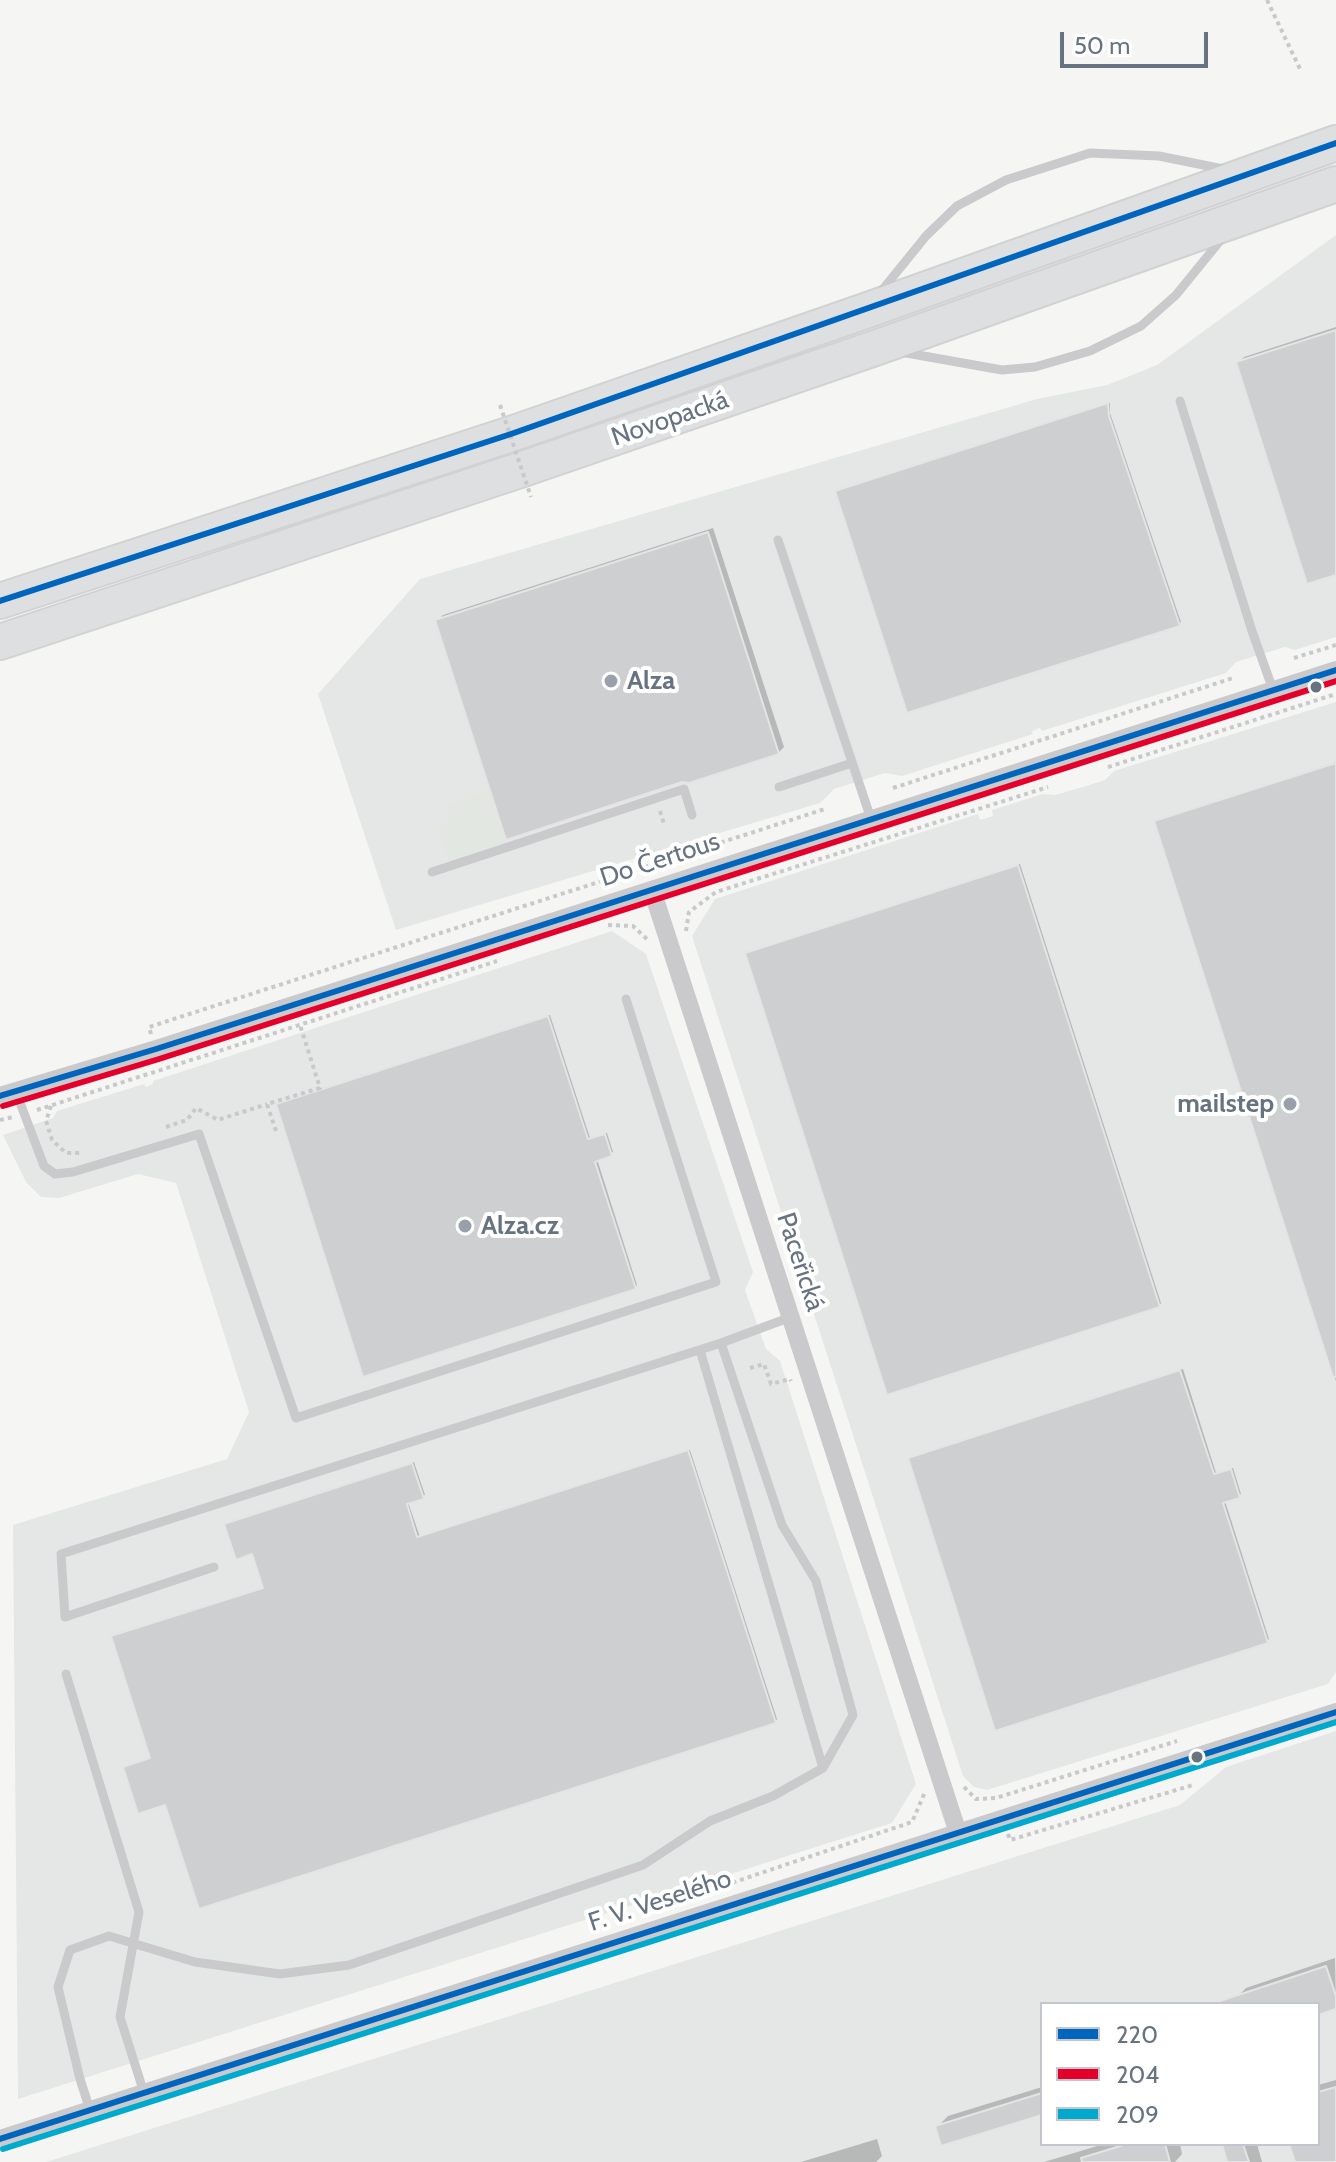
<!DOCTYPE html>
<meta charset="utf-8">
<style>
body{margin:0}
#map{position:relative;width:1336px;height:2162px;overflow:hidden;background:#f5f5f4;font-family:Cabin,sans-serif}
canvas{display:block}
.legend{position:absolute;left:1040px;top:2002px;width:280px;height:144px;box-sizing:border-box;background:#fff;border:2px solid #c3c7cd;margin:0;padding:10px 14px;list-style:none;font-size:24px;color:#687382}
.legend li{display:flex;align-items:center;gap:16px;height:40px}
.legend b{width:40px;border:2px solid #c3c7cd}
.scale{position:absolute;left:1060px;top:32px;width:148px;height:36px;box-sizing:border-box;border:4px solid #687382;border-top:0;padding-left:10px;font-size:24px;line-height:28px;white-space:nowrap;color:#687382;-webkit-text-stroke:6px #fff;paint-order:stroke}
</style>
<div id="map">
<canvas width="1336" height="2162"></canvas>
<ul class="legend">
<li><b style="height:10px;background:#0065bd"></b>220</li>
<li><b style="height:10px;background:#e4002b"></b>204</li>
<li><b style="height:10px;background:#00a9ce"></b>209</li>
</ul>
<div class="scale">50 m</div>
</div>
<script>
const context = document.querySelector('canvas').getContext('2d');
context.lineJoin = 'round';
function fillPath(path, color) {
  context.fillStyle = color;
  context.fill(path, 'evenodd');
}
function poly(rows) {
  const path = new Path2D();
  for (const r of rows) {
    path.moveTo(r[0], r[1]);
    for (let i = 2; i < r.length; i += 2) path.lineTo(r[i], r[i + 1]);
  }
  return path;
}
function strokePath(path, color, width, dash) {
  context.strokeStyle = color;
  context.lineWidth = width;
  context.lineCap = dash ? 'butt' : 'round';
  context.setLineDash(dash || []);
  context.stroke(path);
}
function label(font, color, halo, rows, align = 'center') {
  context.font = font + ' Cabin,sans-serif';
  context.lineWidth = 8;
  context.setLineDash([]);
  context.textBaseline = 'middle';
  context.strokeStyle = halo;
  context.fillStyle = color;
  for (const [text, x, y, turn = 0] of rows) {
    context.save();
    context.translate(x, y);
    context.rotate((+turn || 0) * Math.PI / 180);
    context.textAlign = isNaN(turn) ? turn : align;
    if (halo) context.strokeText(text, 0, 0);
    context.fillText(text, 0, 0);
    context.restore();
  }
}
fillPath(poly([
 [1336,235,1336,637,1295,650,1285,647,1236,662,1226,673,1042,731,1040,728,1032,731,1033,734,902,776,885,773,834,789,820,803,396,930,318,694,420,579,1037,399,1107,385,1157,365],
 [1336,702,1336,1672,1328,1684,987,1790,974,1787,963,1776,692,936,715,899,978,814,980,820,993,816,992,810,1043,794,1055,795,1083,787,1105,780,1114,771],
 [612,931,646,954,753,1272,745,1290,766,1349,780,1361,916,1784,892,1823,18,2099,13,1525,227,1459,249,1412,176,1183,138,1174,59,1198,41,1197,26,1182,3,1135,53,1118,57,1111,144,1084,146,1087,153,1084,153,1081],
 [1336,1731,1336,2162,46,2162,1180,1805,1226,1767],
 [1042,2004,1318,2004,1318,2144,1042,2144]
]), '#e5e7e7');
fillPath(poly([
 [489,790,506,842,450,862,437,828,450,823,445,806]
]), '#e3e7e2');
fillPath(poly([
 [1336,327,1336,573,1238,363,1244,357],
 [1110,403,1110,413,1181,622,1179,624,838,492],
 [713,528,784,747,778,753,437,621,443,615],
 [1336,762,1336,1381,1156,822],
 [1020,864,1161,1303,1159,1306,747,953],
 [550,1015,590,1138,607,1133,613,1152,597,1159,637,1285,635,1288,278,1105],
 [1183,1369,1216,1473,1233,1468,1241,1494,1225,1501,1269,1639,1267,1641,910,1458],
 [690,1450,777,1719,775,1722,166,1802,125,1767,152,1757,113,1637,265,1587,254,1552,226,1524,229,1522,414,1462,425,1495,408,1502,420,1537],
 [1335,1958,1336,2007,1318,2013,1318,2004,1240,2004,1238,1996,1246,1988],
 [1336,2080,1336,2162,1297,2162,1292,2144,1318,2144,1318,2085],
 [1042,2087,1042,2113,937,2127,948,2116],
 [877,2139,882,2156,876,2162,801,2162],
 [1104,2144,1180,2144,1182,2154,1175,2162,1044,2162],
 [1224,2144,1257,2144,1262,2162,1229,2162]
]), '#0003');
const building = poly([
 [1336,330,1336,575,1307,584,1236,362,1336,330],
 [1108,403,1109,416,1180,626,907,713,835,491,1108,403],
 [708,532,779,754,689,783,682,782,506,840,435,620,708,532],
 [1336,763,1336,1377,1333,1377,1154,821,1336,763],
 [1018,865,1160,1307,887,1395,745,953,1018,865],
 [548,1016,588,1139,605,1134,612,1156,595,1162,636,1289,363,1377,276,1104,548,1016],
 [1180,1370,1214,1474,1231,1469,1240,1498,1223,1503,1268,1643,995,1731,908,1458,1180,1370],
 [688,1450,776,1723,199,1909,165,1805,138,1814,123,1767,150,1758,111,1636,263,1588,252,1554,236,1560,224,1524,412,1463,424,1499,407,1504,417,1537,688,1450],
 [1326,1966,1336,1996,1336,2009,1318,2015,1318,2004,1220,2004,1220,2001,1326,1966],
 [1336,2087,1336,2162,1295,2162,1289,2144,1318,2144,1318,2092,1336,2087],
 [1042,2093,1042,2115,941,2146,935,2126,1042,2093],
 [1127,2144,1165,2144,1170,2162,1082,2162,1081,2158,1127,2144],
 [1222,2144,1243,2144,1249,2162,1227,2162,1222,2144]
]);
fillPath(building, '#cecfd0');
strokePath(building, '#e4e4e4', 2);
const motorway = poly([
 [0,601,511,434,865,311,1336,143],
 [0,642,523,469,878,347,1336,184]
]);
strokePath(motorway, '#d2d2d2', 38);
strokePath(poly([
 [1267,0,1301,71],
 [1294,658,1336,645],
 [1108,767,1336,694],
 [893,788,1233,678],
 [660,811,664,824],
 [608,925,633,926,649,941],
 [686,931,689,912,716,892,1048,787],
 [151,1034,149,1027,825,809],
 [51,1106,46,1121,52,1140,66,1153,81,1153],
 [37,1110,497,961],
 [0,1120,13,1117],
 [166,1127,187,1120,196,1108,218,1120,267,1104],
 [276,1131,267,1104,320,1088,300,1025],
 [750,1368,764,1364,771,1384,790,1379,791,1381],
 [964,1787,976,1799,996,1798,1177,1741],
 [1008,1834,1010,1840,1193,1785],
 [687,1898,912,1822,925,1792]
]), '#c8c9ca', 4, [4, 4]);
strokePath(poly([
 [879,294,926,236,957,206,1006,180,1090,153,1159,156,1228,170],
 [901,352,1002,370,1035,367,1090,351,1141,326,1176,295,1224,236],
 [1180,401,1252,631,1273,690],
 [778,540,871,819],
 [779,787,852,763],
 [432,872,684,789,692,815],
 [16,1092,44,1166,55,1174,73,1172,199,1134,296,1418,716,1282,626,999],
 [700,1350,823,1768],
 [214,1567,65,1617,61,1554,721,1343,791,1317],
 [66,1674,139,1912,120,2017,144,2093],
 [90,2110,80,2079,58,1987,70,1950,109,1936,195,1962,280,1974,349,1965,643,1865,710,1821,773,1796,823,1768,853,1715,816,1581,782,1525,721,1343]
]), '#cacacc', 9);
strokePath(poly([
 [652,890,958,1833],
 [0,1096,156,1049,1336,670],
 [0,2139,1336,1712]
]), '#cacacc', 18);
strokePath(motorway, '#dedfe0', 34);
strokePath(poly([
 [500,405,531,497]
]), '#c8c9ca', 4, [4, 4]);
strokePath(poly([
 [0,601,511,434,1336,143],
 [0,1096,156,1049,1336,670],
 [0,2139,1336,1712]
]), '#0065bd', 6);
strokePath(poly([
 [3,1106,159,1059,1336,681]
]), '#e4002b', 6);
strokePath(poly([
 [3,2149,1336,1722]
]), '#00a9ce', 6);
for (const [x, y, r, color] of [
 [611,681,8,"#99a0aa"],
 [1316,687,7,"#687382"],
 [1290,1104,8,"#99a0aa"],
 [465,1226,8,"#99a0aa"],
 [1197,1757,7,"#687382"]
]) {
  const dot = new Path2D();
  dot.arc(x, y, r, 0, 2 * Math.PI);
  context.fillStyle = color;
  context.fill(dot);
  strokePath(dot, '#fff', 3);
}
label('26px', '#687382', '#fff', [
 ["Novopacká",670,419,-19],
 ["Do Čertous",660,860,-18],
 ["Paceřická",800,1262,72],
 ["F. V. Veselého",660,1901,-18]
]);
label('bold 26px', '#687382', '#fff', [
 ["Alza",627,681],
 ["mailstep",1274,1104,"right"],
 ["Alza.cz",481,1226]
], 'left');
</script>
